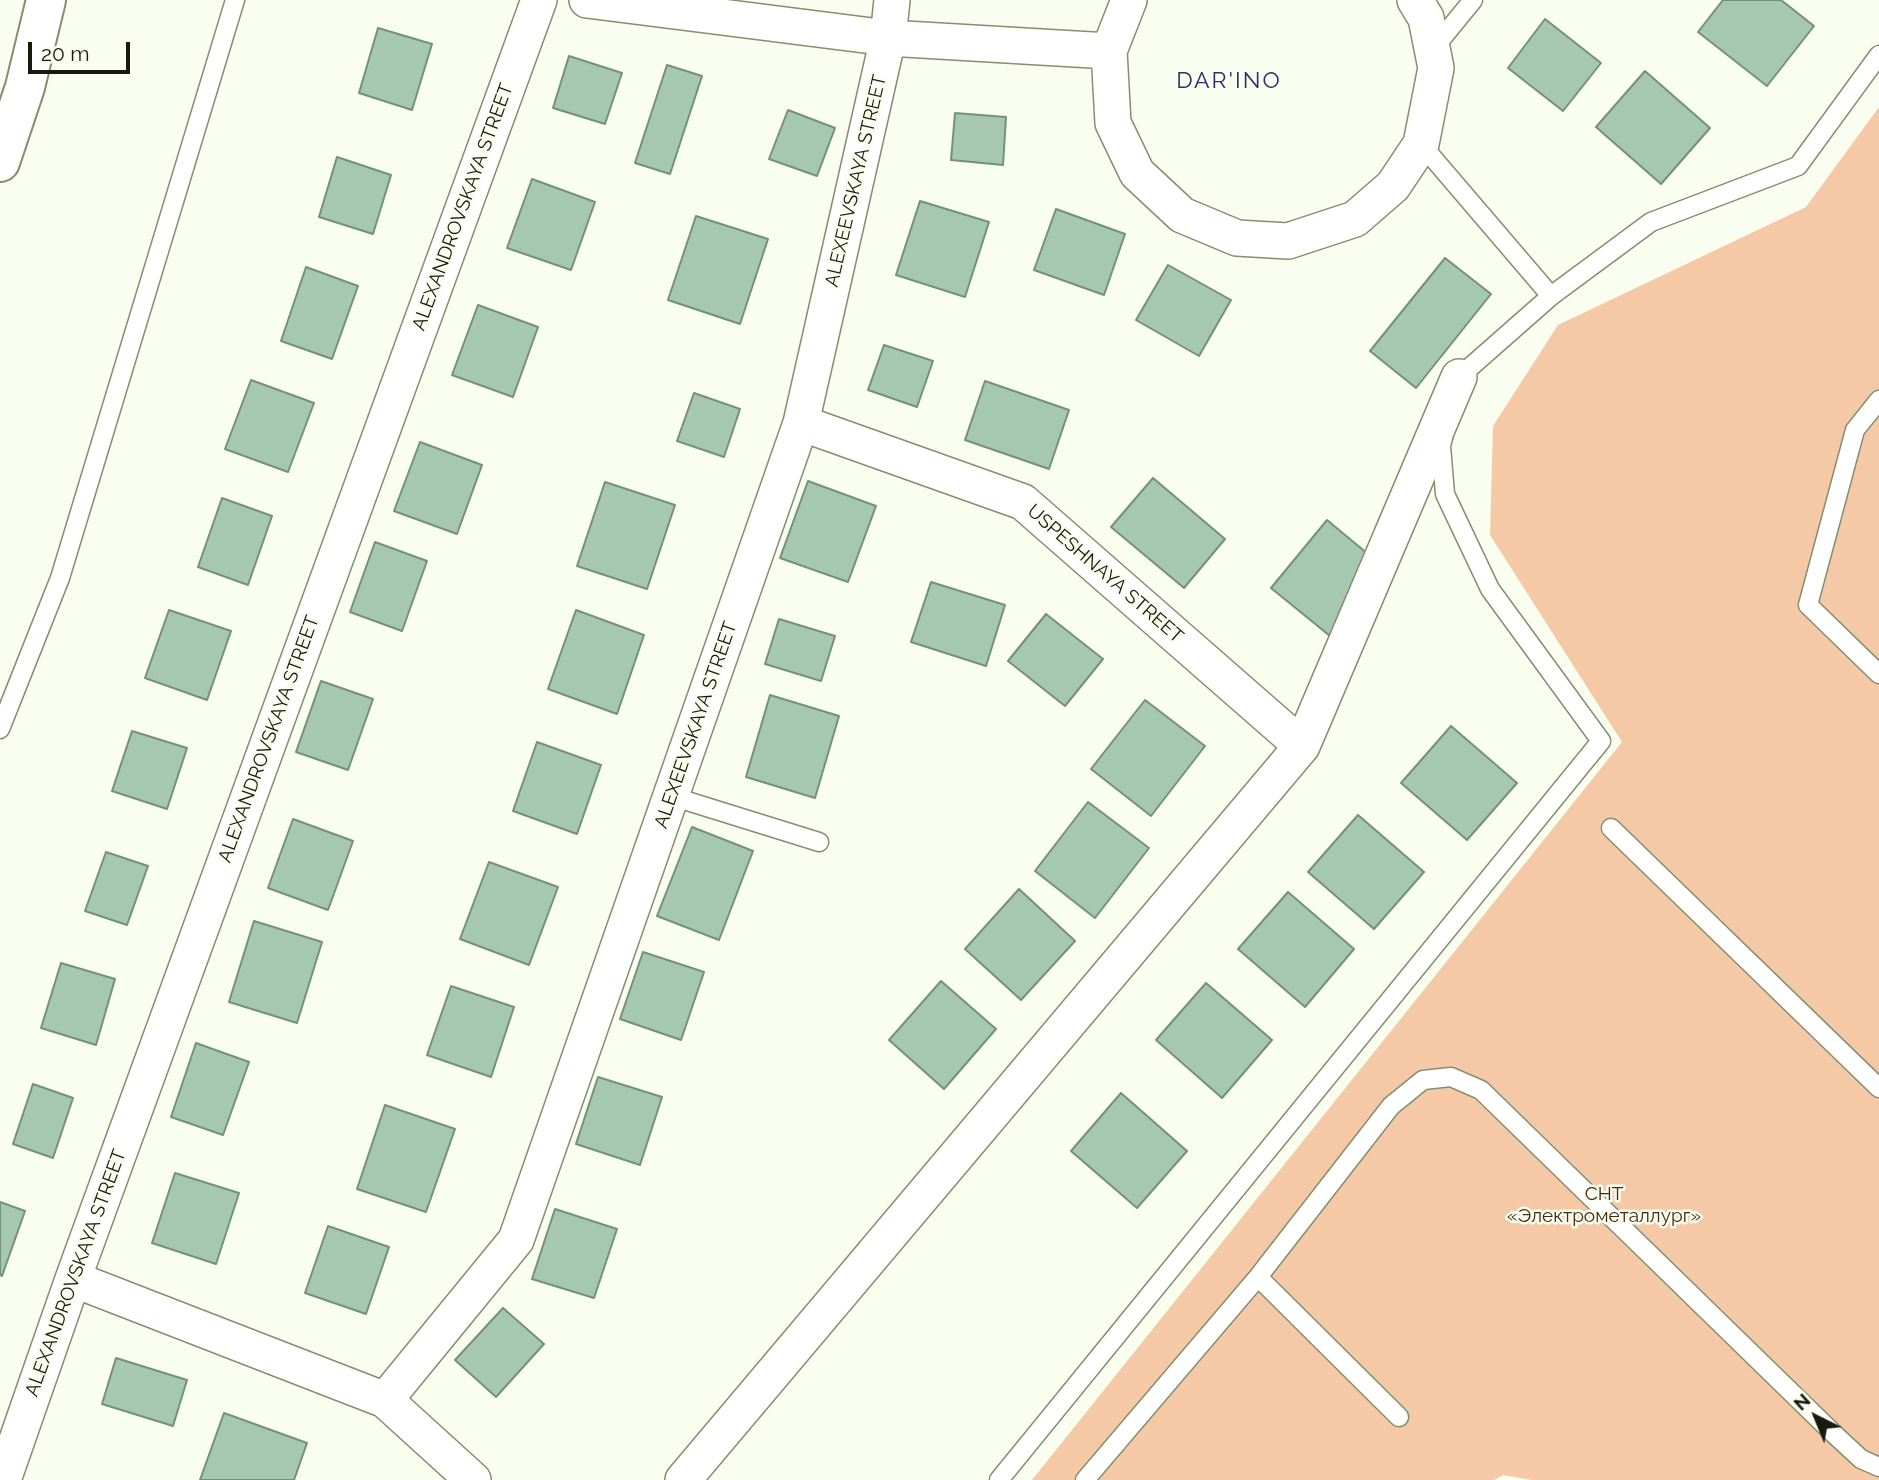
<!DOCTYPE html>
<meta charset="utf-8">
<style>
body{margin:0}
#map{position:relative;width:1879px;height:1480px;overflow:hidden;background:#f9fef0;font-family:Raleway,sans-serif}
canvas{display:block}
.north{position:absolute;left:1781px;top:1382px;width:70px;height:70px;-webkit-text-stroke:5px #f9fef0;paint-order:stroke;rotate:317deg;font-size:19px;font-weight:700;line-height:28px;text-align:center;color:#171b0e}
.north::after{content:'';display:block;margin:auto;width:24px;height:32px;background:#171b0e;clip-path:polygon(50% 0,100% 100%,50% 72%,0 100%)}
.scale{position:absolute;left:28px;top:42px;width:102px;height:32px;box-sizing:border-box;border:4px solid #171b0e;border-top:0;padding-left:9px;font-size:21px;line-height:24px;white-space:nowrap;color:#171b0e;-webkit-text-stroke:5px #f9fef0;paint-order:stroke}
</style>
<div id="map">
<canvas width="1879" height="1480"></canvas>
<div class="north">N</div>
<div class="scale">20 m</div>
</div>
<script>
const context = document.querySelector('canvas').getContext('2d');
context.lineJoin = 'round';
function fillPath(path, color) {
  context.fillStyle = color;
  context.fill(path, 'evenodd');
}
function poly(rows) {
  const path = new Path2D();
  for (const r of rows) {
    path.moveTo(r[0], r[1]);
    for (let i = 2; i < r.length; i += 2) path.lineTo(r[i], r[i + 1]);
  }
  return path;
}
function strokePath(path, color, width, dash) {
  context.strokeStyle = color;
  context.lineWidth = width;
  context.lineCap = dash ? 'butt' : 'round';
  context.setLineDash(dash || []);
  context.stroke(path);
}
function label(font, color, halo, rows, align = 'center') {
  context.font = font + ' Raleway,sans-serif';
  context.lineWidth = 5;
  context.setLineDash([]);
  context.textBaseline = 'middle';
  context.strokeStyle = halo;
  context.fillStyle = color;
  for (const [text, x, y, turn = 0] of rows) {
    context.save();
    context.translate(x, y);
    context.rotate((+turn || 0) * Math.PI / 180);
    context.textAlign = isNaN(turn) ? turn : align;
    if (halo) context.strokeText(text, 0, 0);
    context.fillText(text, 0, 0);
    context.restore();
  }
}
fillPath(poly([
 [1879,107,1879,1480,1532,1480,1503,1475,1494,1480,1032,1480,1622,742,1490,535,1493,426,1558,325,1806,207]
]), '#f5c9a6');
const building = poly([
 [1723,0,1781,0,1814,26,1767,86,1698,32,1723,0],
 [1545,19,1601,63,1563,111,1508,68,1545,19],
 [378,28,432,44,412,110,359,93,378,28],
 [569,56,622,73,605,124,553,108,569,56],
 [667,65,702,76,670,174,635,163,667,65],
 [1645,71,1710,128,1661,184,1596,127,1645,71],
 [788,110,835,128,817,176,769,159,788,110],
 [955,113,1006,117,1003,165,951,160,955,113],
 [337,157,391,175,373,234,319,217,337,157],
 [532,179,595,202,571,270,507,248,532,179],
 [920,201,989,222,965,297,896,275,920,201],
 [1056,209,1125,234,1104,295,1034,270,1056,209],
 [696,216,768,239,740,324,668,300,696,216],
 [1445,258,1491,294,1416,388,1370,351,1445,258],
 [1168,265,1231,300,1199,356,1136,320,1168,265],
 [306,267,358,286,332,359,281,341,306,267],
 [478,305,538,327,513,397,452,375,478,305],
 [884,345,933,361,917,407,868,390,884,345],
 [251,380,314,403,288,472,225,449,251,380],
 [985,381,1069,410,1049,469,965,440,985,381],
 [694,393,740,409,724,457,677,441,694,393],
 [420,442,482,465,457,534,394,511,420,442],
 [1153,478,1225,539,1184,588,1111,527,1153,478],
 [808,481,876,506,848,582,780,558,808,481],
 [605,482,675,505,647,589,577,566,605,482],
 [222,498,272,516,248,585,198,567,222,498],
 [1327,520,1386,569,1330,636,1271,588,1327,520],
 [375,542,427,561,402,631,350,612,375,542],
 [931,582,1005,605,986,666,911,642,931,582],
 [169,610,231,631,207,700,145,678,169,610],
 [576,610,644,635,617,714,548,689,576,610],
 [1046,614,1103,659,1065,706,1008,661,1046,614],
 [779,619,835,636,821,681,765,664,779,619],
 [321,681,373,699,348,770,296,752,321,681],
 [770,695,839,716,815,798,746,777,770,695],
 [1145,700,1205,746,1151,816,1091,769,1145,700],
 [1451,726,1517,783,1467,840,1401,783,1451,726],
 [132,731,187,748,167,809,112,791,132,731],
 [537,742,601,765,577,834,513,811,537,742],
 [1088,802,1149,848,1095,918,1035,871,1088,802],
 [1358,815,1424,872,1374,929,1308,872,1358,815],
 [293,819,353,841,328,910,268,888,293,819],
 [692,827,753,851,719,940,657,916,692,827],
 [106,852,148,866,127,925,85,911,106,852],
 [489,862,558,887,529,965,460,939,489,862],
 [1019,889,1075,941,1021,1000,965,949,1019,889],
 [1288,892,1354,949,1305,1007,1238,949,1288,892],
 [254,921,322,942,297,1023,229,1002,254,921],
 [643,952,704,972,681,1040,620,1019,643,952],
 [61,963,115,979,96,1045,41,1028,61,963],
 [941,981,996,1029,944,1089,889,1040,941,981],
 [1206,983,1272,1040,1222,1098,1156,1040,1206,983],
 [451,986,514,1007,491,1077,427,1055,451,986],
 [196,1043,249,1062,223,1135,171,1117,196,1043],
 [598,1077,662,1097,640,1165,576,1144,598,1077],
 [33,1084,73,1098,53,1158,13,1144,33,1084],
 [1121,1093,1187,1151,1137,1208,1071,1151,1121,1093],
 [385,1105,455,1129,426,1212,357,1189,385,1105],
 [175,1173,239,1193,216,1264,152,1243,175,1173],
 [0,1202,25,1211,2,1276,0,1275,0,1202],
 [555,1209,617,1229,594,1298,532,1279,555,1209],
 [328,1226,389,1247,366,1314,305,1293,328,1226],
 [503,1308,544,1344,496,1397,455,1360,503,1308],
 [116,1358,187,1380,173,1426,102,1404,116,1358],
 [224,1413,307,1443,294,1480,200,1480,224,1413]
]);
fillPath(building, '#a7c8b0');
strokePath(building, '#72927b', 2);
const lane = poly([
 [1433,49,1473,0],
 [1421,144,1551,296],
 [1458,381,1459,377,1551,296,1651,222,1798,166,1879,55],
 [1879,400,1855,430,1808,605,1879,674],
 [0,729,60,578,235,0],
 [671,796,819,842],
 [1611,828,1879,1088],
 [1258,1277,1399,1417],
 [999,1480,1601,741,1490,589,1445,494,1441,446,1443,438],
 [1085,1480,1258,1277,1391,1106,1423,1080,1451,1077,1481,1090,1834,1434,1861,1459,1879,1467]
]);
const street = poly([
 [587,0,888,38,1109,51],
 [1129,0,1109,51,1113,123,1137,173,1182,215,1237,238,1288,241,1355,219,1393,186,1421,144,1436,68,1426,18,1415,0],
 [801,423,1023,502,1302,746],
 [73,1279,385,1400,473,1480],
 [385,1400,516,1240,801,423,888,38,892,0],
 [3,1480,73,1279,539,0],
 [683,1480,1302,746,1459,377]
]);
const secondary = poly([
 [0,162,25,87,46,0]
]);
strokePath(lane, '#848f6e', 21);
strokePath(street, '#848f6e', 38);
strokePath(secondary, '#848f6e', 42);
strokePath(lane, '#fff', 18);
strokePath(street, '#fff', 35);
strokePath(secondary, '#fff', 38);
label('19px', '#171b0e', '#f9fef0', [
 ["ALEXEEVSKAYA STREET",856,181,-77],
 ["ALEXANDROVSKAYA STREET",463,207,-70],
 ["USPESHNAYA STREET",1105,574,41],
 ["ALEXEEVSKAYA STREET",696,725,-71],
 ["ALEXANDROVSKAYA STREET",269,739,-70],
 ["ALEXANDROVSKAYA STREET",76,1273,-70]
]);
label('19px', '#422a14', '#f9fef0', [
 ["СНТ",1604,1194],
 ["«Электрометаллург»",1604,1216]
]);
context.letterSpacing = '2px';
label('23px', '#2c2e69', '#f9fef0', [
 ["DAR'INO",1229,81]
]);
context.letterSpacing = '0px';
</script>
